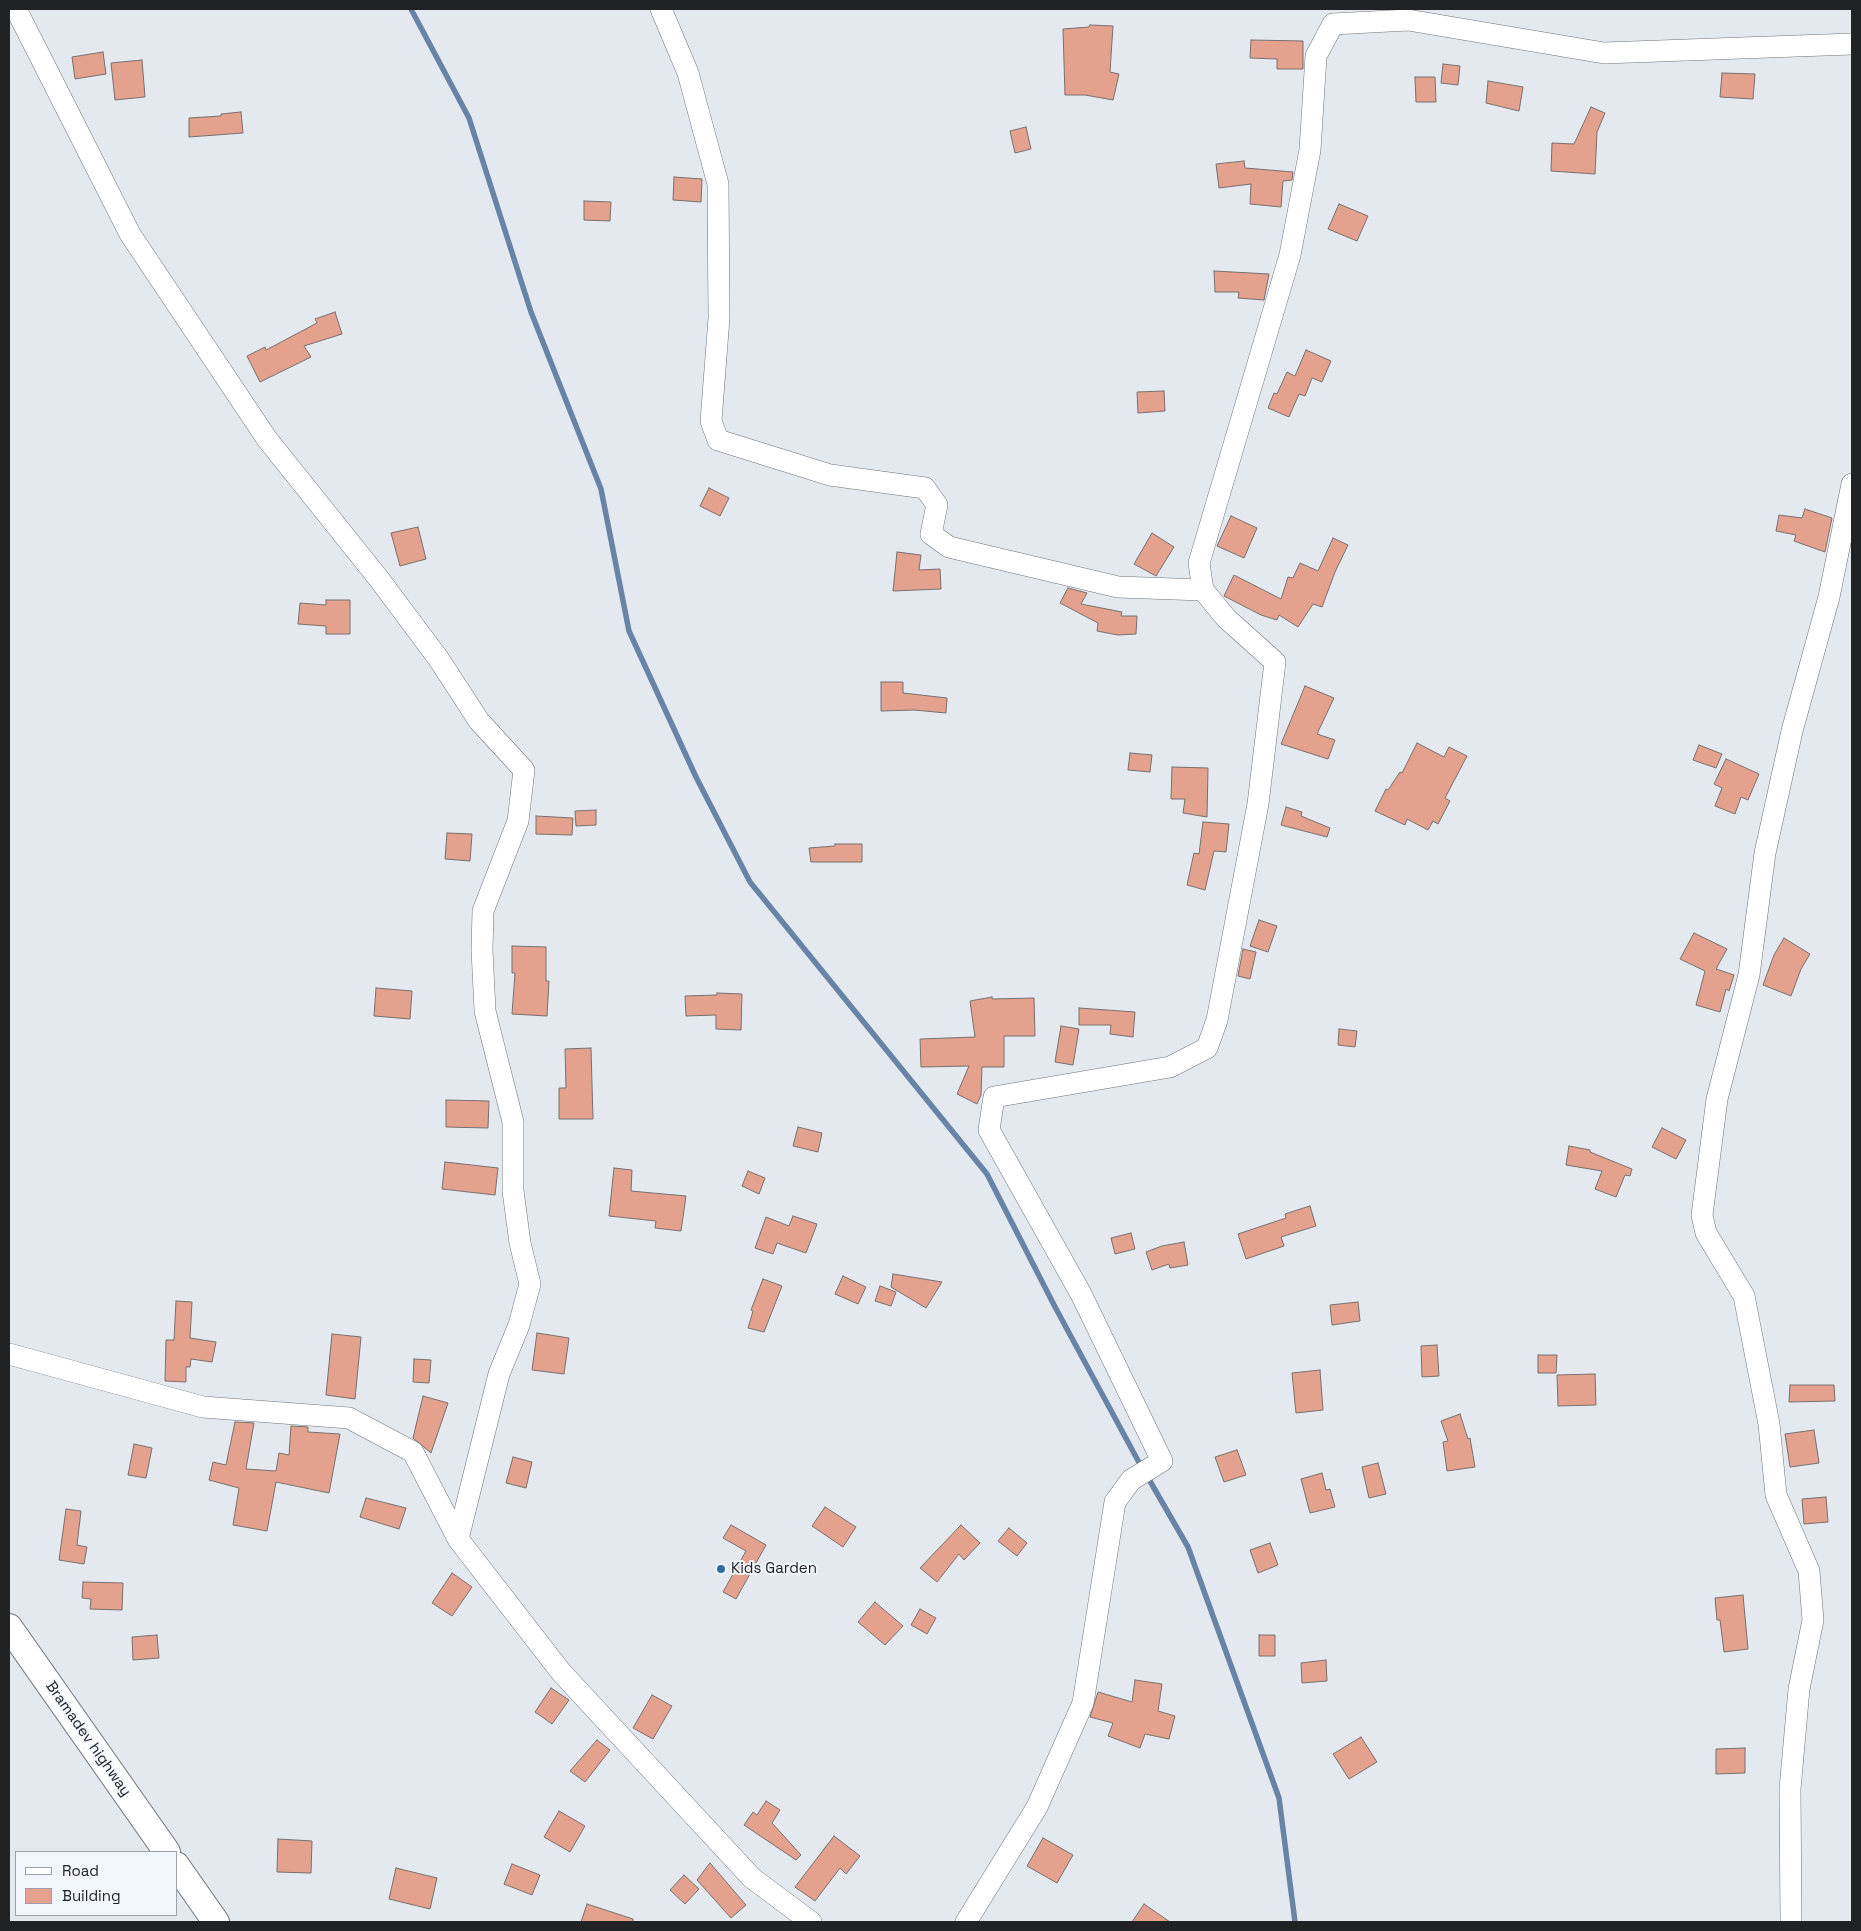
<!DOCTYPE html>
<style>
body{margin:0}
#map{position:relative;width:1861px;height:1931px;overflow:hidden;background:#e4e9ef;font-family:"Space Grotesk",sans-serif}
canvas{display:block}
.frame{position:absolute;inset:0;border:10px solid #212224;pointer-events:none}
.legend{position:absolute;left:15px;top:1851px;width:162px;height:65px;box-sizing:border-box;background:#f1f6fc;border:1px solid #9ea1a6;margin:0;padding:6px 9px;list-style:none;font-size:15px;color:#212224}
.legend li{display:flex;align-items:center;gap:10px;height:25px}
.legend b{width:25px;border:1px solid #9ea1a6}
</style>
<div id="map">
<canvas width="1861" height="1931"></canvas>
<div class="frame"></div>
<ul class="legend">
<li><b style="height:6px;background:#fff"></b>Road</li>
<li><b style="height:14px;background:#e3a18e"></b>Building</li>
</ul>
</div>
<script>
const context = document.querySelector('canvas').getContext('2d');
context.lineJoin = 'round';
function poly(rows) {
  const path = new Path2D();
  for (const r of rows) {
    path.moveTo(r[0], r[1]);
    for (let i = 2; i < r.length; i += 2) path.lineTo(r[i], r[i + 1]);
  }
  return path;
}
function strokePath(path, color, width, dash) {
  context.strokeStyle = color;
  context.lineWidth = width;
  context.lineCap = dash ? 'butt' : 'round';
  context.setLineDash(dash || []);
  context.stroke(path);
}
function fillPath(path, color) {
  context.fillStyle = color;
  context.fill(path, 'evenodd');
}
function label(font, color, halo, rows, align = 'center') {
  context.font = font + ' "Space Grotesk",sans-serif';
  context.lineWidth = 4;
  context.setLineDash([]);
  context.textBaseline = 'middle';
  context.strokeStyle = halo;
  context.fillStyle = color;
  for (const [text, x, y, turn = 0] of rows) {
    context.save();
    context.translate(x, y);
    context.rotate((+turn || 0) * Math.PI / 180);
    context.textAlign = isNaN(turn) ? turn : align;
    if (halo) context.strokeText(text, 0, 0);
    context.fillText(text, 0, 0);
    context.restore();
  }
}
strokePath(poly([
 [411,9,469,118,531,312,601,489,629,631,696,777,750,882,987,1174,1054,1305,1142,1468],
 [1147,1476,1188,1547,1279,1798,1295,1922]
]), '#6784a7', 5.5);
const building = poly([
 [1090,25,1113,26,1110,72,1119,74,1113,100,1085,95,1065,95,1063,29,1089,27,1090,25],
 [1251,40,1303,41,1303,69,1277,69,1277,59,1250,58,1251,40],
 [103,52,106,74,75,79,72,57,103,52],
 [142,60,145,97,115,100,111,63,142,60],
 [1443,64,1460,66,1458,85,1441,83,1443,64],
 [1722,73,1755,74,1753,99,1720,97,1722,73],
 [1415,77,1435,77,1436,102,1416,102,1415,77],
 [1488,81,1523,87,1519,111,1486,103,1488,81],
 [1591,107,1605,113,1597,132,1595,174,1551,171,1552,143,1574,144,1591,107],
 [241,112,243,133,189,137,189,118,221,116,221,114,241,112],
 [1026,127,1031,149,1015,153,1010,131,1026,127],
 [1244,161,1245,168,1293,172,1292,180,1283,181,1281,207,1250,204,1251,184,1219,188,1216,164,1244,161],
 [674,177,702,179,701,202,673,200,674,177],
 [584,201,611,202,610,221,584,220,584,201],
 [1339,204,1368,216,1357,241,1328,229,1339,204],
 [1214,271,1269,274,1264,300,1238,298,1239,292,1215,292,1214,271],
 [335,312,342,334,304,346,311,357,260,382,247,356,265,347,266,350,317,323,315,319,335,312],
 [1306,350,1331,361,1322,382,1312,378,1305,396,1299,394,1289,417,1268,408,1274,393,1277,394,1287,372,1295,376,1306,350],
 [1164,391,1165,411,1138,413,1137,392,1164,391],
 [709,488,729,498,720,516,700,506,709,488],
 [1805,509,1832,518,1825,552,1794,541,1796,535,1776,531,1779,515,1802,518,1805,509],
 [1231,516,1257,528,1244,558,1217,546,1231,516],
 [418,527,426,559,400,566,391,533,418,527],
 [1152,533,1174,547,1156,576,1134,564,1152,533],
 [1333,538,1348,545,1335,572,1322,607,1313,604,1298,627,1279,615,1277,620,1261,615,1224,596,1234,575,1281,599,1288,577,1293,578,1300,563,1318,571,1333,538],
 [897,552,921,555,919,570,940,569,941,589,893,591,897,552],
 [1068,588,1087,593,1081,604,1122,612,1121,616,1137,616,1136,634,1118,635,1097,631,1098,623,1060,603,1068,588],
 [326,600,350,600,350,634,326,634,326,626,298,624,300,603,326,605,326,600],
 [881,682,903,682,903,693,947,698,946,713,914,710,881,711,881,682],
 [1305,686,1334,698,1317,734,1335,740,1328,759,1281,744,1305,686],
 [1417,743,1444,757,1449,747,1467,756,1445,798,1450,801,1438,824,1433,821,1428,830,1407,819,1405,825,1375,811,1386,789,1388,790,1400,772,1402,773,1417,743],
 [1699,745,1722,754,1716,768,1693,760,1699,745],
 [1130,753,1152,755,1150,772,1128,770,1130,753],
 [1726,759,1759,774,1748,800,1741,797,1735,814,1715,806,1722,788,1714,784,1726,759],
 [1172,767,1208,768,1207,817,1183,813,1185,799,1171,799,1172,767],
 [1286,807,1302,812,1301,816,1330,828,1327,837,1281,825,1286,807],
 [596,810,596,825,576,826,575,811,596,810],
 [536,816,573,818,572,835,536,834,536,816],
 [1203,822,1229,824,1226,852,1214,851,1205,890,1187,885,1194,853,1199,854,1203,822],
 [447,833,472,834,470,861,445,859,447,833],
 [835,844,862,844,862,862,811,862,809,848,835,846,835,844],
 [1259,920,1277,926,1268,952,1250,946,1259,920],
 [1694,933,1727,949,1716,969,1734,975,1729,991,1726,989,1720,1012,1696,1005,1705,971,1680,959,1694,933],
 [1784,938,1810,954,1801,969,1791,996,1763,985,1774,955,1784,938],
 [512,946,546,947,546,981,549,981,547,1016,512,1014,515,973,512,973,512,946],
 [1243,949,1256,952,1250,979,1238,976,1243,949],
 [376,988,412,991,410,1019,374,1016,376,988],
 [717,993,742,994,741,1030,716,1029,716,1015,686,1016,685,996,717,995,717,993],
 [992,997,992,999,1034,998,1035,1036,1004,1036,1004,1067,982,1067,981,1095,977,1104,957,1094,969,1066,921,1067,920,1039,975,1037,970,1001,992,997],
 [1079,1008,1135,1012,1133,1037,1110,1034,1111,1025,1079,1025,1079,1008],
 [1061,1026,1079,1029,1073,1065,1055,1062,1061,1026],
 [1339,1029,1357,1031,1355,1047,1338,1045,1339,1029],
 [591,1048,593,1119,559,1119,559,1088,566,1088,565,1049,591,1048],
 [446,1100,489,1101,488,1128,446,1127,446,1100],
 [798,1127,822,1133,818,1152,793,1146,798,1127],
 [1662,1128,1686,1140,1676,1159,1652,1147,1662,1128],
 [1569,1146,1590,1150,1590,1152,1632,1169,1630,1176,1625,1175,1616,1197,1595,1189,1602,1171,1566,1165,1569,1146],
 [445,1162,498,1168,495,1195,442,1189,445,1162],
 [614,1168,632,1170,631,1191,686,1196,681,1231,655,1228,656,1221,609,1216,614,1168],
 [748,1171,765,1178,759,1194,742,1186,748,1171],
 [1310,1206,1316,1226,1281,1237,1284,1246,1246,1259,1238,1234,1286,1218,1285,1214,1310,1206],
 [793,1216,817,1224,806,1253,777,1243,773,1254,755,1248,766,1217,789,1226,793,1216],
 [1131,1233,1135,1249,1115,1254,1111,1238,1131,1233],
 [1184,1242,1188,1265,1170,1268,1169,1264,1152,1270,1146,1252,1162,1246,1184,1242],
 [893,1274,942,1282,926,1308,891,1287,893,1274],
 [843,1276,866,1287,858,1304,835,1294,843,1276],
 [763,1279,782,1286,764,1332,748,1328,753,1311,751,1310,763,1279],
 [880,1286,896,1292,891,1306,875,1301,880,1286],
 [176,1301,192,1302,190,1338,216,1342,212,1362,191,1359,190,1367,186,1367,186,1382,165,1381,166,1340,174,1340,176,1301],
 [1358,1302,1360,1321,1332,1325,1330,1305,1358,1302],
 [537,1333,569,1338,564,1374,532,1370,537,1333],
 [332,1334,361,1337,355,1399,326,1395,332,1334],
 [1437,1345,1439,1376,1422,1377,1421,1346,1437,1345],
 [1538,1355,1557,1355,1556,1373,1538,1373,1538,1355],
 [414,1359,431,1360,429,1383,413,1382,414,1359],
 [1320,1370,1323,1410,1296,1413,1292,1373,1320,1370],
 [1595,1374,1596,1405,1558,1406,1557,1375,1595,1374],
 [1790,1385,1834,1385,1835,1401,1789,1402,1790,1385],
 [423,1396,448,1403,431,1453,413,1438,423,1396],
 [1460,1414,1468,1439,1470,1438,1475,1467,1447,1471,1443,1442,1448,1441,1441,1421,1460,1414],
 [235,1422,254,1423,246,1469,276,1471,279,1453,289,1455,291,1426,308,1427,308,1432,340,1434,329,1493,276,1482,267,1531,233,1525,239,1488,209,1480,213,1462,226,1465,235,1422],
 [1814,1430,1819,1463,1790,1467,1785,1434,1814,1430],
 [134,1444,152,1448,146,1478,128,1475,134,1444],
 [1237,1450,1246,1475,1224,1482,1215,1457,1237,1450],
 [513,1457,532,1462,526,1488,506,1483,513,1457],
 [1378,1463,1386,1494,1369,1498,1362,1467,1378,1463],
 [1322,1473,1326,1490,1330,1489,1335,1507,1310,1513,1301,1479,1322,1473],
 [1826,1497,1828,1522,1804,1524,1802,1499,1826,1497],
 [366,1498,406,1508,399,1529,360,1517,366,1498],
 [825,1507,856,1527,843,1547,812,1526,825,1507],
 [66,1509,81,1511,77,1545,87,1547,84,1564,59,1560,66,1509],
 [731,1525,766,1545,736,1599,723,1592,746,1551,723,1538,731,1525],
 [961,1525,980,1543,964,1560,959,1554,937,1582,920,1568,961,1525],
 [1009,1528,1027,1543,1017,1556,998,1541,1009,1528],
 [1270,1543,1278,1565,1258,1573,1250,1550,1270,1543],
 [452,1573,472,1587,452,1616,432,1603,452,1573],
 [83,1582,123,1583,122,1610,90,1609,91,1599,82,1598,83,1582],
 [1743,1595,1748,1649,1724,1652,1720,1620,1717,1620,1715,1598,1743,1595],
 [875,1602,903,1626,885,1645,858,1622,875,1602],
 [920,1609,936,1618,927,1634,911,1625,920,1609],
 [157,1635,159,1658,133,1660,132,1637,157,1635],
 [1259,1635,1275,1635,1275,1656,1259,1656,1259,1635],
 [1326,1660,1327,1681,1302,1683,1301,1663,1326,1660],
 [1135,1680,1162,1684,1158,1711,1175,1716,1169,1739,1145,1734,1140,1748,1108,1736,1113,1723,1090,1717,1098,1692,1132,1702,1135,1680],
 [551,1688,569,1700,552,1724,535,1712,551,1688],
 [652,1695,672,1706,653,1739,633,1728,652,1695],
 [1361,1737,1377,1762,1349,1779,1333,1754,1361,1737],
 [597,1740,610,1750,585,1782,570,1771,597,1740],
 [1745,1748,1745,1773,1716,1774,1716,1749,1745,1748],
 [766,1801,780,1810,772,1823,801,1855,796,1860,744,1825,753,1812,757,1815,766,1801],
 [559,1811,585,1826,570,1852,544,1837,559,1811],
 [834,1836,860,1856,846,1874,840,1868,815,1901,795,1887,834,1836],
 [1043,1838,1073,1855,1057,1883,1027,1866,1043,1838],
 [278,1839,312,1841,311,1873,277,1872,278,1839],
 [710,1863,746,1905,731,1918,697,1880,710,1863],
 [512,1864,540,1875,532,1895,504,1884,512,1864],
 [396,1868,437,1878,430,1909,389,1899,396,1868],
 [684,1875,699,1889,685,1904,670,1890,684,1875],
 [587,1904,633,1919,633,1922,581,1922,587,1904],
 [1144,1904,1170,1922,1132,1922,1144,1904]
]);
fillPath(building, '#e3a18e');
strokePath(building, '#77706e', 1);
const minor = poly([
 [16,9,130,234,267,439,379,579,438,658,479,721,524,770,518,821,483,911,482,950,485,1011,513,1122,513,1191,520,1243,530,1284,519,1325,499,1374,458,1539],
 [661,9,688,73,718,184,719,318,711,421,718,440,830,475,925,488,937,505,931,534,949,547,1118,587,1203,590],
 [9,1354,203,1407,349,1418,413,1452,458,1539,561,1672,752,1878,811,1922],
 [966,1922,1037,1807,1083,1703,1115,1502,1131,1480,1162,1461,1081,1294,989,1130,994,1097,1170,1067,1207,1048,1217,1020,1258,804,1275,662,1226,618,1203,590,1199,563,1290,255,1310,150,1316,56,1333,24,1408,20,1604,53,1852,44],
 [1791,1922,1790,1789,1799,1689,1813,1620,1809,1571,1776,1495,1769,1424,1744,1296,1706,1233,1702,1215,1717,1099,1749,975,1765,853,1792,731,1829,597,1852,484]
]);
const tertiary = poly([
 [9,1627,167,1852],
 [176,1865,216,1922]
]);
strokePath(minor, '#6f7378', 22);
strokePath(tertiary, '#6f7378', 28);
strokePath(minor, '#fff', 21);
strokePath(tertiary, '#fff', 26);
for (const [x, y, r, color] of [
 [721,1569,5,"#2b6ea3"]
]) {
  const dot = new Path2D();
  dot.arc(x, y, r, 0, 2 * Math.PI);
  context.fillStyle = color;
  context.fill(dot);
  strokePath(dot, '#f1f6fc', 2);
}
label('15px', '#212224', '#f1f6fc', [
 ["Kids Garden",731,1569]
], 'left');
label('15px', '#212224', '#f1f6fc', [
 ["Bramadev highway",88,1739,55]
]);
</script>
